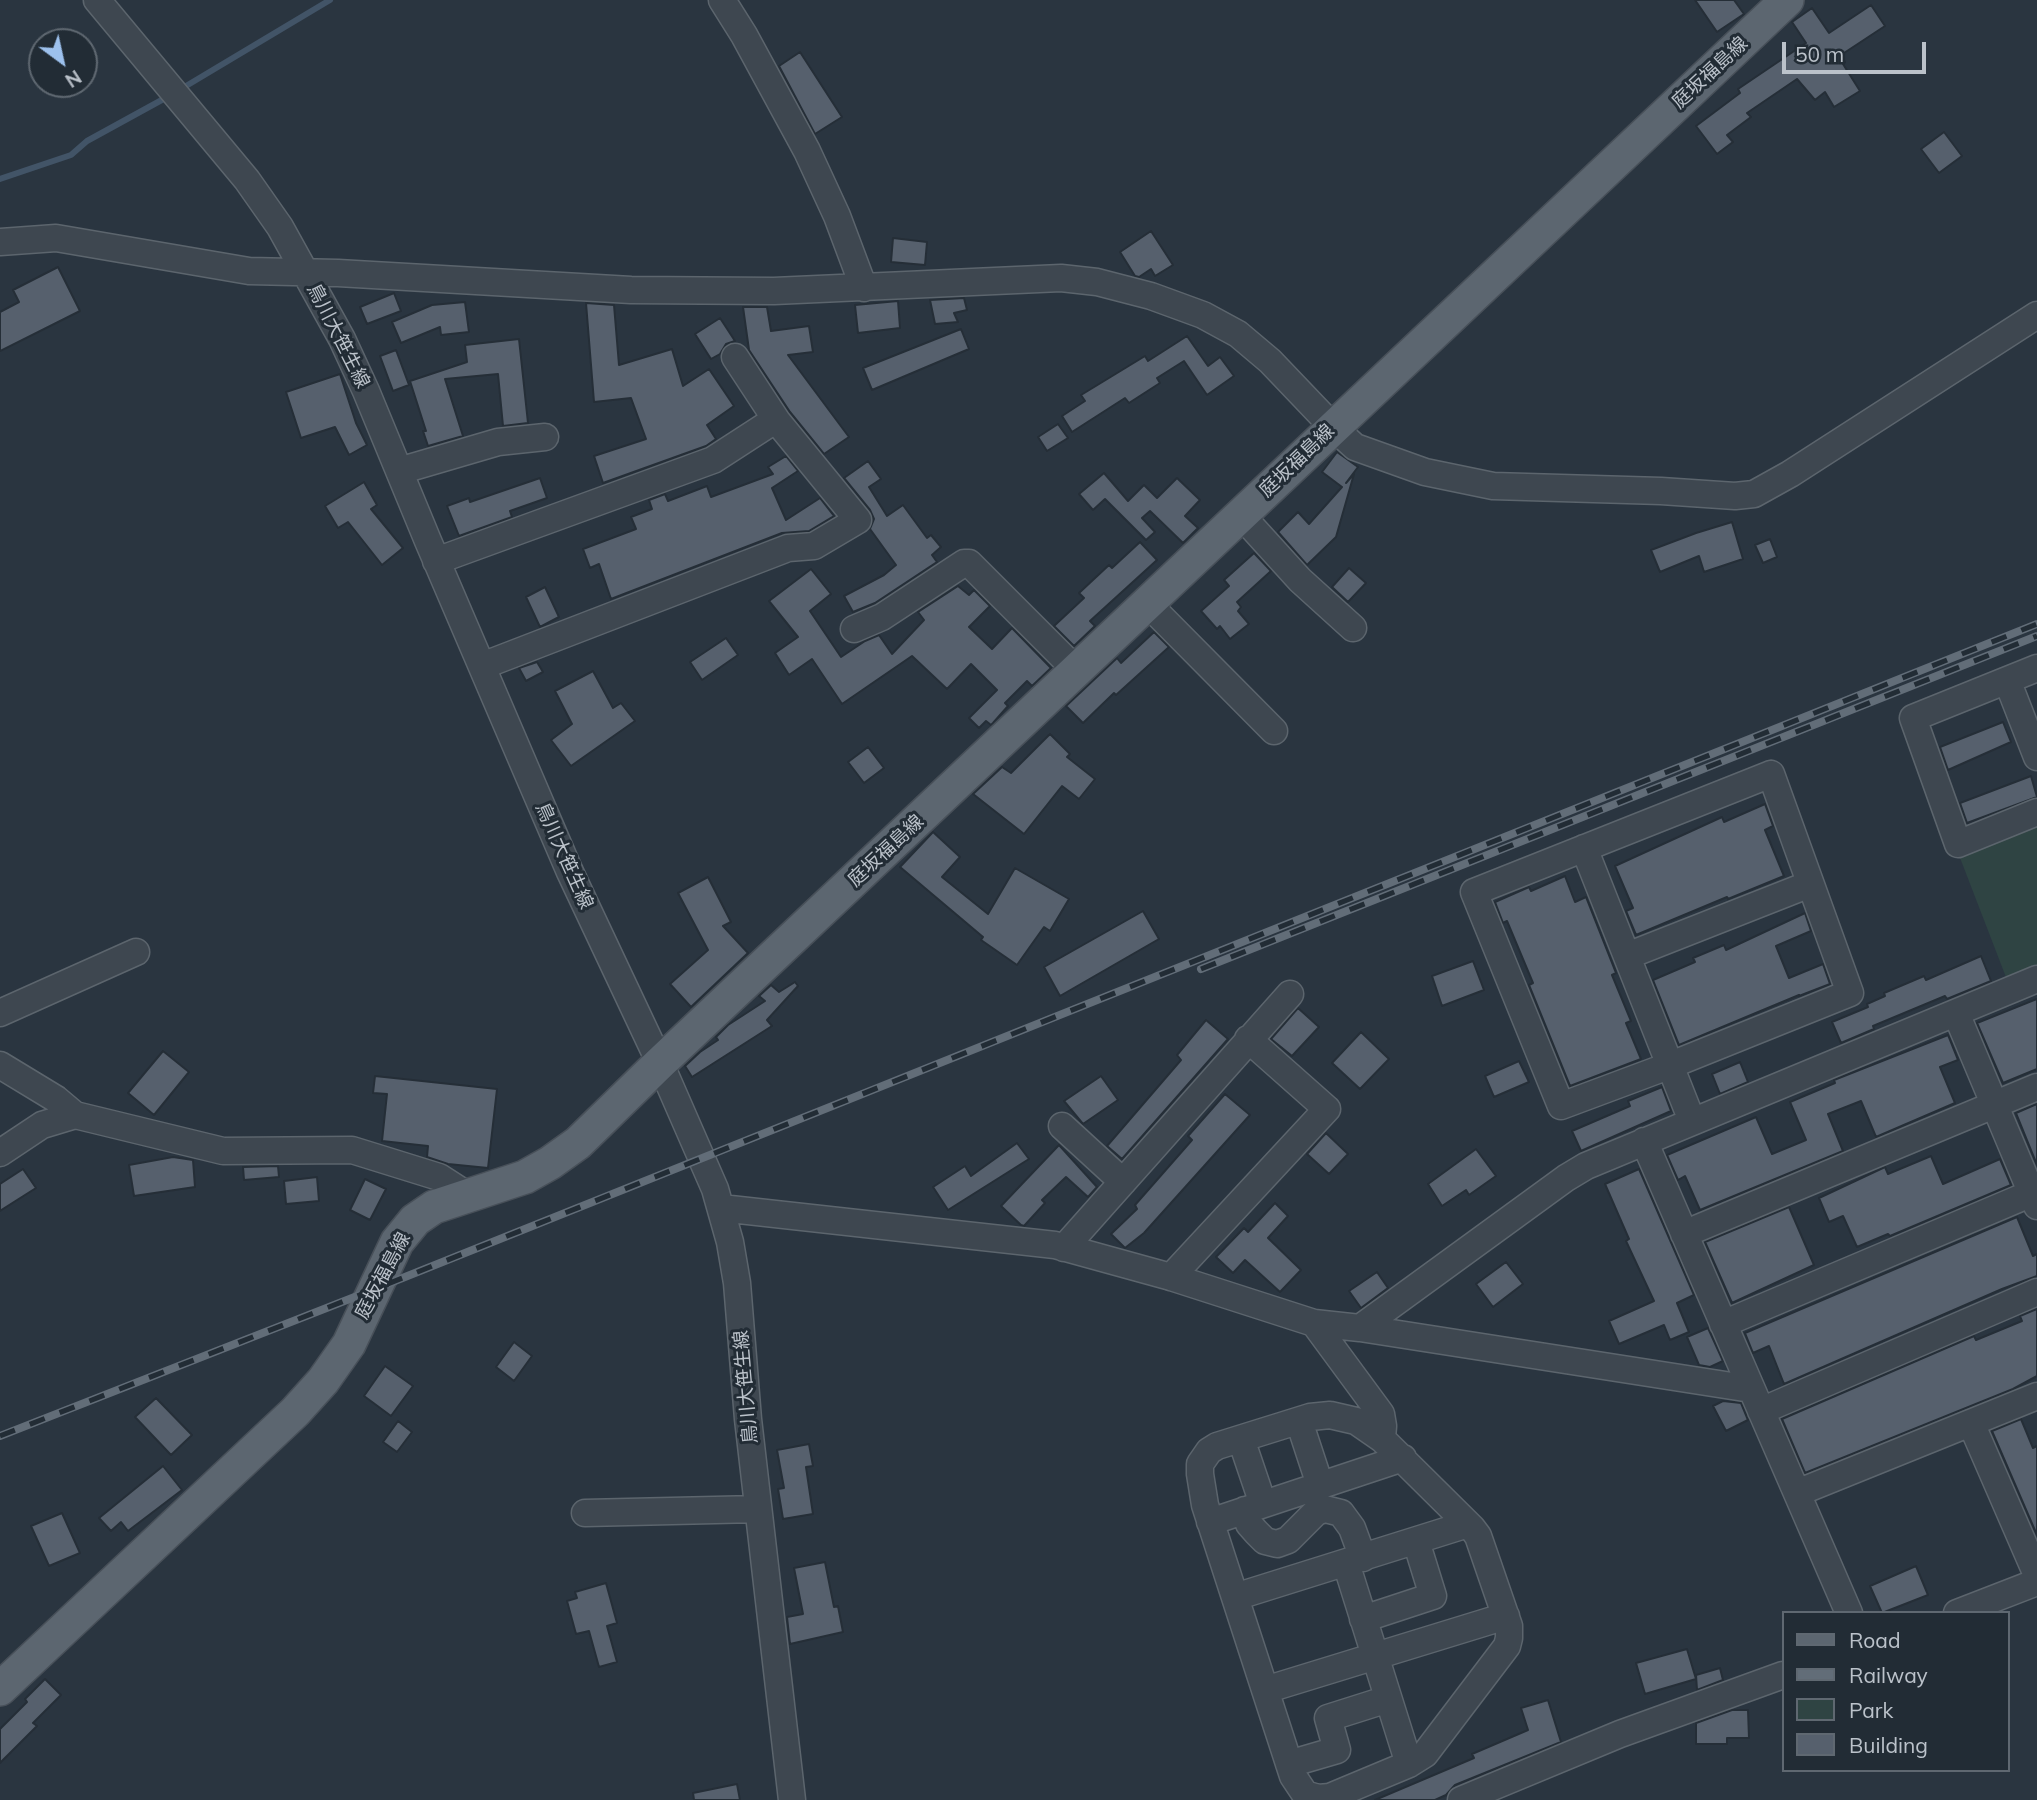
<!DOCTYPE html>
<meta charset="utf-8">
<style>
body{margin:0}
#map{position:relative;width:2037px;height:1800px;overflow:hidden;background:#2a3540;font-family:Mulish,sans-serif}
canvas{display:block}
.legend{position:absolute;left:1782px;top:1611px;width:228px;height:161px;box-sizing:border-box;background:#222c35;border:2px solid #5f6871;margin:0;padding:9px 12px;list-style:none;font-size:21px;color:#bbc2ca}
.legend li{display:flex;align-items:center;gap:14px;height:35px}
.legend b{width:35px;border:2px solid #5f6871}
.north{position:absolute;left:28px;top:28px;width:70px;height:70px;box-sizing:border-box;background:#222c35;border:2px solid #5f6871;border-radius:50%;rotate:147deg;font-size:19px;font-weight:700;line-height:28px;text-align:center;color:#bbc2ca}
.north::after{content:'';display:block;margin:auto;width:24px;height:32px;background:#9dc1ed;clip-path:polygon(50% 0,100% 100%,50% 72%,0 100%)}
.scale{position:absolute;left:1782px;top:42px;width:144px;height:32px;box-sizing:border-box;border:4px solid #bbc2ca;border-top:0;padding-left:9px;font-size:21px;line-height:24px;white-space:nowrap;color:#bbc2ca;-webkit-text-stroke:5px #222c35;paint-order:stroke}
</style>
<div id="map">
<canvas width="2037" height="1800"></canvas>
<ul class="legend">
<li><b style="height:9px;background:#5c6670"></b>Road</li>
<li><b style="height:9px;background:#626d78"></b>Railway</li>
<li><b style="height:19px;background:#2f4443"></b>Park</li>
<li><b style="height:19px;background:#56606d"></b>Building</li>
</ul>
<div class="north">N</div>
<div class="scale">50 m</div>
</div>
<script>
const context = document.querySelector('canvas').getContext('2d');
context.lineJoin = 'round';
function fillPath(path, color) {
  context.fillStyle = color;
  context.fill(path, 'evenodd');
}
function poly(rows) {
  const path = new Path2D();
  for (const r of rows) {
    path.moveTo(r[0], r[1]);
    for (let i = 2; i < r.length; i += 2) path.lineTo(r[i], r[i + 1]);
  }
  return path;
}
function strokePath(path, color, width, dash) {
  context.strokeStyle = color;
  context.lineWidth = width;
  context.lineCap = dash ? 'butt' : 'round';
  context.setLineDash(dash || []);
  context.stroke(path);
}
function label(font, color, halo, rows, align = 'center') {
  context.font = font + ' Mulish,"Noto Sans JP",sans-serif';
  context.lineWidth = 6;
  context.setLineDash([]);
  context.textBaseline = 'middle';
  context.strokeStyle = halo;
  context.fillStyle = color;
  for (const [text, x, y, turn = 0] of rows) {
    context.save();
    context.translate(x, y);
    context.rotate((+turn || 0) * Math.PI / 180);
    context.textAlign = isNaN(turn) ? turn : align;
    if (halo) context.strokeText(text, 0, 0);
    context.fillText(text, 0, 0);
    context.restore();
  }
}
fillPath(poly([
 [2037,817,2037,973,2009,985,1957,850]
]), '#2f4443');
strokePath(poly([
 [181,89,330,0],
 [0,179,71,155,87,141,169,96]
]), '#425467', 6);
const building = poly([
 [1695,0,1734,0,1744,14,1717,32,1695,0],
 [1871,5,1885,26,1841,55,1845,62,1843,64,1860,91,1834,107,1825,92,1815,100,1797,79,1747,113,1751,117,1727,135,1733,142,1717,154,1696,126,1740,93,1738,89,1806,43,1792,22,1812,8,1829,33,1871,5],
 [800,52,842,117,815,134,779,66,800,52],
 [1944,132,1962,156,1939,173,1921,149,1944,132],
 [1151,231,1173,265,1155,276,1151,269,1139,277,1135,276,1120,252,1151,231],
 [893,238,927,242,925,265,891,262,893,238],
 [58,267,80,311,0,351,0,312,19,302,13,290,58,267],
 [394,293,401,311,367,324,360,307,394,293],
 [964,298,967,310,954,313,958,322,935,324,930,300,964,298],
 [898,301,900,328,858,333,855,305,898,301],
 [465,302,469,332,441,335,440,327,401,343,392,322,432,305,465,302],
 [586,303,614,305,619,365,672,349,683,386,709,369,734,406,707,425,716,439,706,446,603,483,594,456,646,439,631,398,594,402,586,303],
 [743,307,767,307,771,331,809,326,813,352,788,355,849,437,824,454,790,412,749,350,743,307],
 [720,318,735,341,726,344,720,354,711,359,695,334,720,318],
 [961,329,969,349,872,390,863,368,961,329],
 [1187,336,1208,366,1220,357,1234,376,1207,395,1184,361,1157,378,1160,383,1129,403,1125,398,1072,432,1062,416,1085,401,1081,395,1145,356,1148,361,1187,336],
 [519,339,528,423,503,426,498,374,445,379,463,436,428,446,423,431,426,431,410,381,467,362,465,345,519,339],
 [396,350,409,385,393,391,380,356,396,350],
 [340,374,356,423,367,445,349,455,335,427,301,438,286,392,340,374],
 [1058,424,1068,438,1047,451,1038,437,1058,424],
 [1337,452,1358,467,1346,483,1354,474,1336,537,1307,565,1278,532,1298,512,1309,524,1342,487,1322,472,1337,452],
 [786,456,798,471,772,488,786,520,820,498,834,516,809,531,782,533,611,599,599,564,590,568,583,549,636,529,631,517,652,509,649,500,665,494,668,501,707,486,711,497,773,474,768,467,786,456],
 [868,461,881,479,869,487,887,516,903,505,927,538,931,535,941,547,932,555,937,562,875,603,853,612,844,596,884,575,896,565,870,529,874,519,870,510,844,478,868,461],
 [1104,473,1128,501,1144,485,1157,498,1177,478,1200,500,1185,516,1198,528,1183,543,1150,511,1142,518,1155,532,1146,540,1105,499,1093,510,1079,494,1104,473],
 [540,478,547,498,510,511,512,517,459,536,447,506,469,498,470,502,540,478],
 [364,482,377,505,371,509,403,548,382,565,348,522,338,528,325,506,364,482],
 [1732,522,1743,559,1704,572,1699,556,1660,572,1651,550,1696,533,1732,522],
 [1770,539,1777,557,1763,563,1755,545,1770,539],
 [1140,542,1157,560,1090,621,1095,626,1074,646,1054,626,1084,598,1079,593,1109,565,1112,568,1140,542],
 [1254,553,1271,571,1237,602,1241,607,1238,611,1249,624,1230,639,1220,626,1217,629,1201,611,1229,586,1224,580,1254,553],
 [1349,568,1366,583,1348,602,1332,587,1349,568],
 [811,569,831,594,810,611,841,657,865,641,879,635,892,654,924,620,918,612,958,586,969,595,974,590,990,606,969,627,992,649,1012,628,1051,668,1032,686,1027,681,1005,703,1008,706,993,723,991,725,986,721,979,728,969,718,997,690,971,664,947,689,912,656,842,704,812,659,789,675,775,653,798,637,769,601,811,569],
 [545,587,559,617,540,627,526,597,545,587],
 [1154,632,1169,647,1116,695,1114,693,1083,723,1066,706,1117,658,1121,663,1154,632],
 [726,638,738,655,702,680,690,662,726,638],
 [537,662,543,672,526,681,519,668,537,662],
 [593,671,613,708,621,703,635,721,571,766,551,740,572,724,555,691,593,671],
 [2003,722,2011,742,1948,770,1940,747,2003,722],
 [1050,734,1070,754,1067,757,1095,779,1079,799,1062,786,1024,834,973,794,1002,767,1011,773,1050,734],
 [868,747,884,768,864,783,848,762,868,747],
 [2031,776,2037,797,1967,823,1960,803,2031,776],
 [1765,804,1773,826,1765,830,1784,876,1728,899,1727,897,1636,935,1626,911,1633,908,1615,866,1722,817,1724,822,1765,804],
 [933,832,960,857,942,877,988,914,1015,868,1069,899,1050,931,1044,927,1017,965,981,940,983,937,900,867,933,832],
 [1565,876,1575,902,1586,897,1616,973,1612,975,1631,1021,1626,1023,1641,1059,1570,1086,1529,985,1533,983,1507,921,1503,923,1495,902,1529,887,1531,891,1565,876],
 [708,877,731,922,723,926,748,953,691,1007,670,984,708,950,678,893,708,877],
 [1143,911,1159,939,1060,996,1044,967,1143,911],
 [1805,913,1811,931,1776,946,1789,978,1823,964,1830,984,1799,996,1799,995,1679,1045,1653,980,1695,962,1693,958,1724,945,1726,950,1805,913],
 [1981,956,1991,981,1947,999,1945,996,1873,1026,1874,1029,1841,1043,1832,1022,1868,1007,1867,1004,1885,996,1884,993,1924,976,1926,980,1981,956],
 [1473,961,1484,990,1442,1006,1432,976,1473,961],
 [795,982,798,986,767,1020,772,1026,692,1077,685,1066,700,1052,718,1040,716,1037,728,1025,765,1001,759,996,771,985,779,992,795,982],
 [2037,999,2037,1069,2003,1083,1977,1023,2037,999],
 [1298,1008,1319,1027,1292,1056,1271,1039,1298,1008],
 [1206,1020,1228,1039,1122,1159,1107,1146,1181,1060,1177,1055,1206,1020],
 [1361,1032,1389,1059,1360,1089,1332,1063,1361,1032],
 [1948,1035,1958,1060,1940,1067,1955,1103,1876,1137,1861,1101,1828,1114,1843,1151,1700,1210,1685,1176,1678,1180,1667,1155,1756,1117,1772,1154,1806,1140,1790,1102,1835,1083,1834,1080,1948,1035],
 [163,1051,189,1072,154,1115,128,1093,163,1051],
 [1519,1061,1529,1082,1494,1097,1485,1076,1519,1061],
 [1740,1062,1748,1082,1720,1094,1712,1074,1740,1062],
 [375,1076,497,1089,488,1168,448,1164,427,1157,428,1146,382,1141,387,1094,373,1093,375,1076],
 [1101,1076,1118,1100,1083,1124,1064,1101,1101,1076],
 [1662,1087,1671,1111,1581,1151,1572,1131,1630,1106,1628,1101,1662,1087],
 [1225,1094,1250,1115,1144,1233,1125,1248,1111,1234,1137,1209,1135,1205,1192,1140,1188,1136,1225,1094],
 [2037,1104,2037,1165,2016,1113,2037,1104],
 [1326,1133,1348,1154,1329,1174,1307,1154,1326,1133],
 [1017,1143,1029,1159,948,1210,933,1187,965,1166,971,1176,1017,1143],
 [1059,1145,1097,1187,1088,1197,1066,1177,1042,1200,1045,1203,1024,1226,1021,1225,1001,1206,1059,1145],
 [1476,1149,1496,1176,1469,1195,1466,1190,1442,1206,1428,1184,1476,1149],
 [1931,1156,1943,1184,2000,1159,2011,1185,1890,1236,1888,1234,1857,1247,1843,1216,1829,1222,1819,1198,1885,1167,1888,1174,1931,1156],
 [173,1157,193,1160,195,1187,134,1196,129,1165,173,1157],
 [278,1166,279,1177,244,1180,243,1167,278,1166],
 [23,1169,36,1188,0,1211,0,1184,23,1169],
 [1639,1169,1694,1295,1677,1303,1689,1332,1670,1340,1664,1325,1619,1344,1609,1321,1654,1301,1626,1241,1629,1239,1605,1184,1639,1169],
 [317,1177,319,1201,286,1204,284,1181,317,1177],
 [365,1179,386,1189,370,1220,350,1210,365,1179],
 [1275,1203,1288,1216,1268,1238,1301,1270,1280,1292,1245,1260,1233,1273,1216,1257,1244,1228,1248,1232,1275,1203],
 [1789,1207,1814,1265,1732,1303,1705,1242,1789,1207],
 [2017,1217,2033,1256,2037,1254,2037,1276,2002,1289,1784,1384,1769,1346,1753,1353,1745,1333,2017,1217],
 [1506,1262,1523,1284,1493,1307,1476,1284,1506,1262],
 [1377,1272,1388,1288,1361,1308,1349,1291,1377,1272],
 [2037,1309,2037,1376,2013,1389,1805,1473,1782,1419,1974,1336,1976,1340,2022,1321,2020,1316,2037,1309],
 [1708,1328,1723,1361,1710,1367,1699,1365,1687,1337,1708,1328],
 [514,1342,532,1356,514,1381,496,1367,514,1342],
 [385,1366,413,1386,391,1416,364,1396,385,1366],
 [156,1398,192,1435,171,1455,135,1417,156,1398],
 [1723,1401,1741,1403,1748,1420,1726,1431,1713,1406,1723,1401],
 [2021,1419,2033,1448,2037,1446,2037,1535,1992,1431,2021,1419],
 [398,1421,412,1432,397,1452,383,1442,398,1421],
 [809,1444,813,1466,806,1467,813,1514,783,1519,778,1489,784,1488,777,1450,809,1444],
 [163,1466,182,1490,128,1531,121,1522,111,1531,99,1518,163,1466],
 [62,1513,80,1553,49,1566,31,1526,62,1513],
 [825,1562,834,1607,838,1606,843,1632,790,1644,787,1617,803,1614,794,1568,825,1562],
 [1916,1566,1928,1595,1882,1613,1870,1586,1916,1566],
 [606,1583,617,1623,607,1626,617,1662,599,1667,589,1631,576,1634,567,1601,577,1598,575,1592,606,1583],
 [1687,1649,1696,1679,1645,1694,1636,1663,1687,1649],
 [1720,1668,1723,1680,1697,1690,1696,1675,1720,1668],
 [45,1679,61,1695,33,1723,37,1726,0,1763,0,1729,27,1702,25,1699,45,1679],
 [1548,1700,1561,1742,1455,1785,1446,1795,1435,1800,1375,1800,1474,1758,1472,1754,1528,1730,1521,1708,1548,1700],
 [1732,1710,1748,1710,1749,1738,1727,1738,1727,1744,1696,1744,1696,1723,1732,1710],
 [737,1784,740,1800,694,1800,693,1793,737,1784]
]);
fillPath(building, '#56606d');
strokePath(building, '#252e37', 2);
const minor = poly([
 [97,0,247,180,280,227,342,339,366,391,428,541,570,872,660,1063,715,1189,730,1242,737,1283,748,1419,792,1800],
 [722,0,744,35,807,151,837,216,864,288],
 [0,242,56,238,249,271,338,273,631,290,774,291,1061,278,1097,282,1151,296,1203,315,1238,334,1270,361,1333,427,1355,447,1425,472,1493,486,1661,491,1735,496,1754,494,1790,474,2037,315],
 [735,357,777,421],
 [399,471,498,442,545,437],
 [1241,515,1300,580,1353,628],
 [436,561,713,460,767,425,777,421,858,520,814,546,788,548,482,666],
 [1148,604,1274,731],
 [854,629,882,617,964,563,969,563,1077,671],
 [2037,668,1913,718,1958,844,2037,812],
 [2007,680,2037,757],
 [1771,774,1850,993,1671,1065,1561,1106,1474,892,1771,774],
 [1584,848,1692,1121],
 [1627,956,1810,884],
 [0,1013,136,952],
 [1956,1013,2037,1206],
 [0,1065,56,1099,75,1115],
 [1062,1126,1123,1182],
 [1644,1141,1849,1613],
 [0,1153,42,1125,75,1115,223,1151,352,1150,439,1177,467,1195],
 [721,1208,1055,1245,1171,1277,1314,1323,1360,1328,1751,1389],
 [1684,1234,2037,1087],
 [1064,1248,1290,994],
 [1171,1277,1327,1109,1248,1039],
 [1314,1323,1381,1414,1383,1426,1382,1439],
 [1723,1324,2037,1191],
 [1360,1328,1566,1178,1586,1166,2037,979],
 [1761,1411,2037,1292],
 [1330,1415,1356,1421,1382,1439,1472,1528,1478,1536,1509,1626,1509,1638,1507,1646,1425,1754,1409,1764,1330,1797,1318,1798,1305,1794,1293,1776,1205,1505,1200,1474,1200,1464,1209,1451,1217,1446,1310,1417,1330,1415],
 [1299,1421,1320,1485],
 [1971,1423,2037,1575],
 [1241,1439,1263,1504],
 [1797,1493,2037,1396],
 [1245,1510,1249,1524,1256,1532,1265,1541,1277,1544,1288,1540,1316,1512,1325,1509,1341,1513,1352,1528,1363,1558],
 [585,1513,758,1509],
 [1210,1522,1403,1458],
 [1346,1563,1409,1764],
 [1235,1597,1468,1524],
 [1957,1613,2037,1582],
 [1363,1619,1433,1596,1416,1541],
 [1265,1690,1506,1616],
 [1289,1764,1337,1750,1328,1718,1388,1699],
 [1461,1800,1620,1734,1783,1675]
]);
const major = poly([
 [0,1689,295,1412,323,1381,349,1344,397,1242,415,1220,434,1207,525,1177,550,1163,578,1143,660,1063,1787,0]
]);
strokePath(minor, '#5c656d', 29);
strokePath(major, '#485059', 36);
strokePath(minor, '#3e4750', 26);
strokePath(major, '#5c6670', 33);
const rail = poly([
 [1201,969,2037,636],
 [0,1436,375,1289,2037,624]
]);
strokePath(rail, '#626d78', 8);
strokePath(rail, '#222c35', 5, [16]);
label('19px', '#bbc2ca', '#222c35', [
 ["庭坂福島線",1710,73,-43],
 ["鳥川大笹生線",338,336,63],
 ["庭坂福島線",1297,461,-44],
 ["庭坂福島線",886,851,-43],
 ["鳥川大笹生線",564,856,66],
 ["庭坂福島線",383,1276,-62],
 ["鳥川大笹生線",746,1387,-95]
]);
</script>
